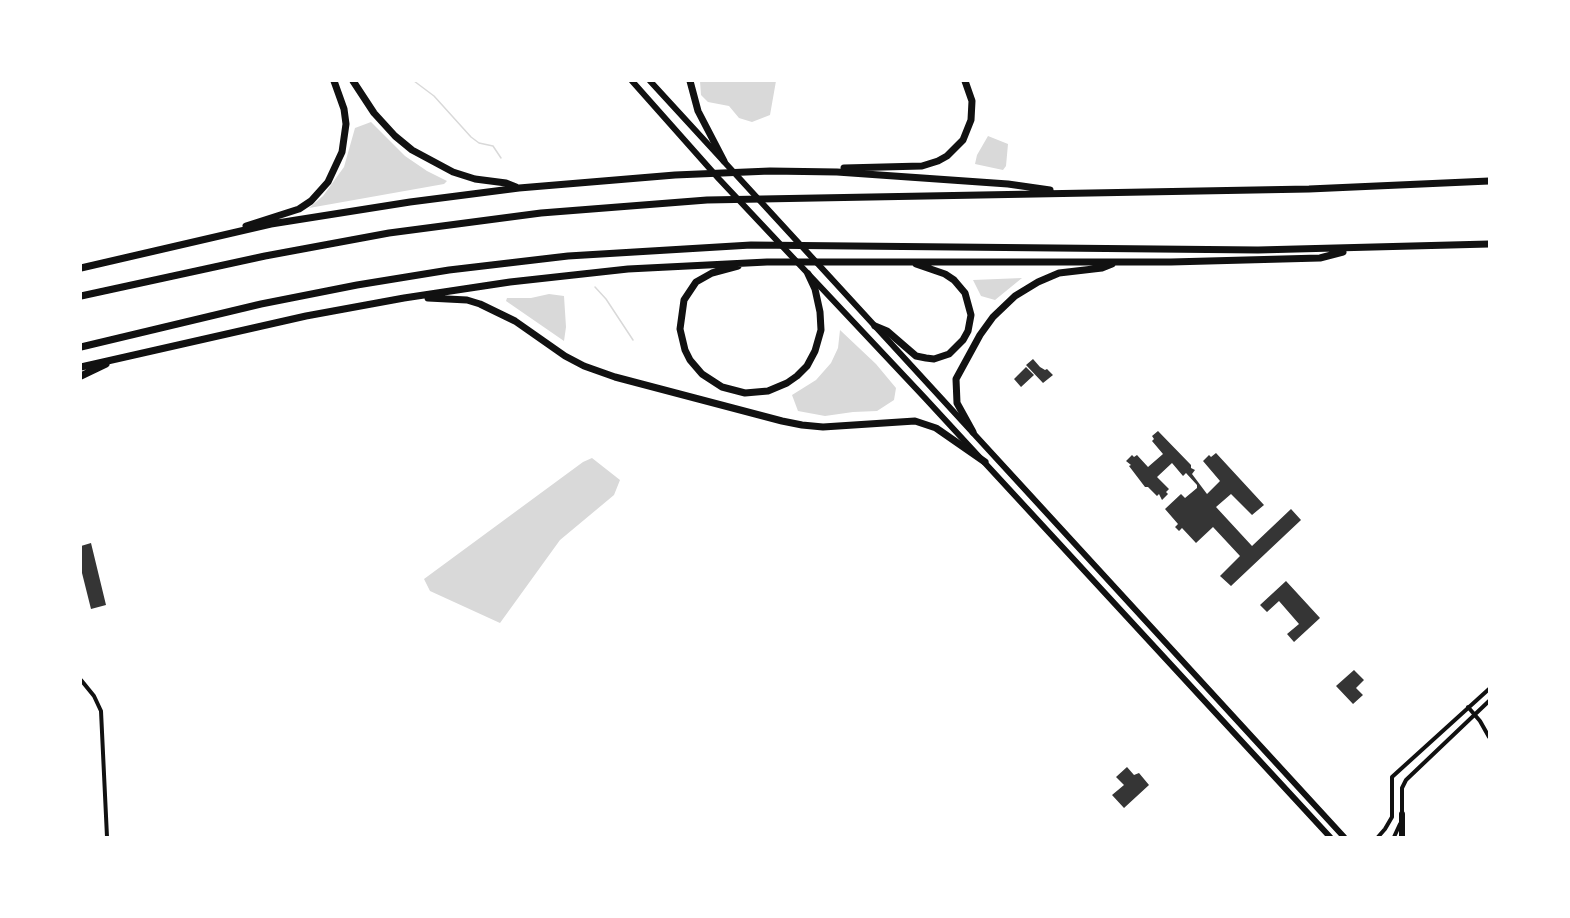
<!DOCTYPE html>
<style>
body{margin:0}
#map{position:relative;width:1570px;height:918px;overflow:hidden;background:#fff;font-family:"Roboto Serif",serif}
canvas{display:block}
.frame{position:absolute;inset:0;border:82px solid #fff;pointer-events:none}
</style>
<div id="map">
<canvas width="1570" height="918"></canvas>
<div class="frame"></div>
</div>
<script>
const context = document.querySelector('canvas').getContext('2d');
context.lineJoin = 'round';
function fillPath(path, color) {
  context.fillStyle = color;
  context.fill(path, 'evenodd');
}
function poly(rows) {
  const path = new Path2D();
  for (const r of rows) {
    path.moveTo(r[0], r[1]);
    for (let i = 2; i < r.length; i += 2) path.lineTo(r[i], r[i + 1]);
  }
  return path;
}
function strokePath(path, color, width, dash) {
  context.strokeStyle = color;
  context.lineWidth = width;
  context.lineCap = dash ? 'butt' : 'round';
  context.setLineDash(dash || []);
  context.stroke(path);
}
fillPath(poly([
 [700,81,776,81,770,115,752,122,739,118,729,106,708,102,701,95],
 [371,122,405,156,427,171,447,181,444,184,309,208,323,196,344,167,355,128],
 [988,136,1008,144,1006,166,1003,170,975,164,977,155],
 [1022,278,995,300,981,296,973,280],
 [549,294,564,296,566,327,564,341,506,301,507,298,531,298],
 [840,330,876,364,896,388,894,400,877,411,853,412,825,416,798,411,792,395,816,380,831,363,838,348],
 [592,458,620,480,614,495,560,540,500,623,430,591,424,579,583,462]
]), '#d9d9d9');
strokePath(poly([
 [414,81,434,96,471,137,479,143,493,146,501,158],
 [595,287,606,299,633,340]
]), '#d9d9d9', 1.5);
fillPath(poly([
 [1033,359,1040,367,1045,370,1047,369,1053,375,1043,383,1026,365],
 [1026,367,1034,375,1021,387,1014,379],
 [1158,431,1191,465,1191,468,1195,470,1192,474,1207,494,1220,481,1203,461,1209,455,1211,457,1216,453,1264,505,1252,515,1231,494,1216,507,1252,546,1291,509,1301,520,1231,586,1220,576,1240,556,1213,527,1196,543,1182,528,1179,531,1175,527,1178,524,1165,509,1181,494,1185,498,1197,488,1197,485,1186,473,1183,476,1172,463,1157,477,1169,489,1166,492,1168,494,1162,500,1159,494,1157,496,1148,487,1145,487,1129,466,1131,465,1126,461,1132,455,1134,457,1137,455,1148,467,1163,454,1152,441,1154,439,1152,436],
 [91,543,106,605,91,609,81,569,81,546],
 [1286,581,1320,618,1294,642,1287,634,1299,624,1279,601,1267,612,1260,605],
 [1354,670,1364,680,1356,688,1363,695,1353,704,1336,686],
 [1127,767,1134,775,1139,773,1149,785,1124,808,1112,795,1124,785,1116,777]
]), '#353535');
strokePath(poly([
 [81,680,94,696,101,711,107,837],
 [1468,707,1480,721,1489,737],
 [1402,814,1402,788,1406,780,1489,701],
 [1378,837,1385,829,1392,817,1392,777,1489,689],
 [1394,837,1400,824]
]), '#111', 4);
strokePath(poly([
 [632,81,719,179,924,397,1330,837],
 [650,81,1344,837],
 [1402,837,1402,814]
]), '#111', 6);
strokePath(poly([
 [353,81,374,113,395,136,412,150,453,172,475,179,506,183,516,187],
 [690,81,698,111,724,161],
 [844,168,922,166,938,161,947,156,963,140,971,120,972,101,965,81],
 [246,226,299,209,311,201,328,182,342,152,346,124,344,109,334,81],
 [738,266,712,273,696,282,684,300,680,329,685,350,690,360,702,374,722,387,745,393,768,391,787,383,797,376,807,366,815,351,821,330,820,312,815,289,808,274],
 [81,268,271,224,410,202,519,188,675,175,770,171,837,172,1008,184,1050,190],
 [81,296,265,256,389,233,541,213,707,200,1309,189,1489,181],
 [428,298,467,300,480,304,515,321,565,356,584,366,615,377,782,421,802,425,823,427,915,421,936,428,985,462],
 [875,326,887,331,916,356,926,358,934,359,949,354,963,340,968,331,971,315,965,293,954,280,945,274,916,264],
 [81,347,261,304,357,285,449,270,568,256,751,245,1258,250,1489,244],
 [81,367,306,316,404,298,510,282,628,269,767,262,1171,262,1320,258,1343,252],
 [81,376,106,364],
 [973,432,957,403,956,379,980,335,993,317,1015,296,1038,282,1059,273,1102,268,1112,264]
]), '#111', 7);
</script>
